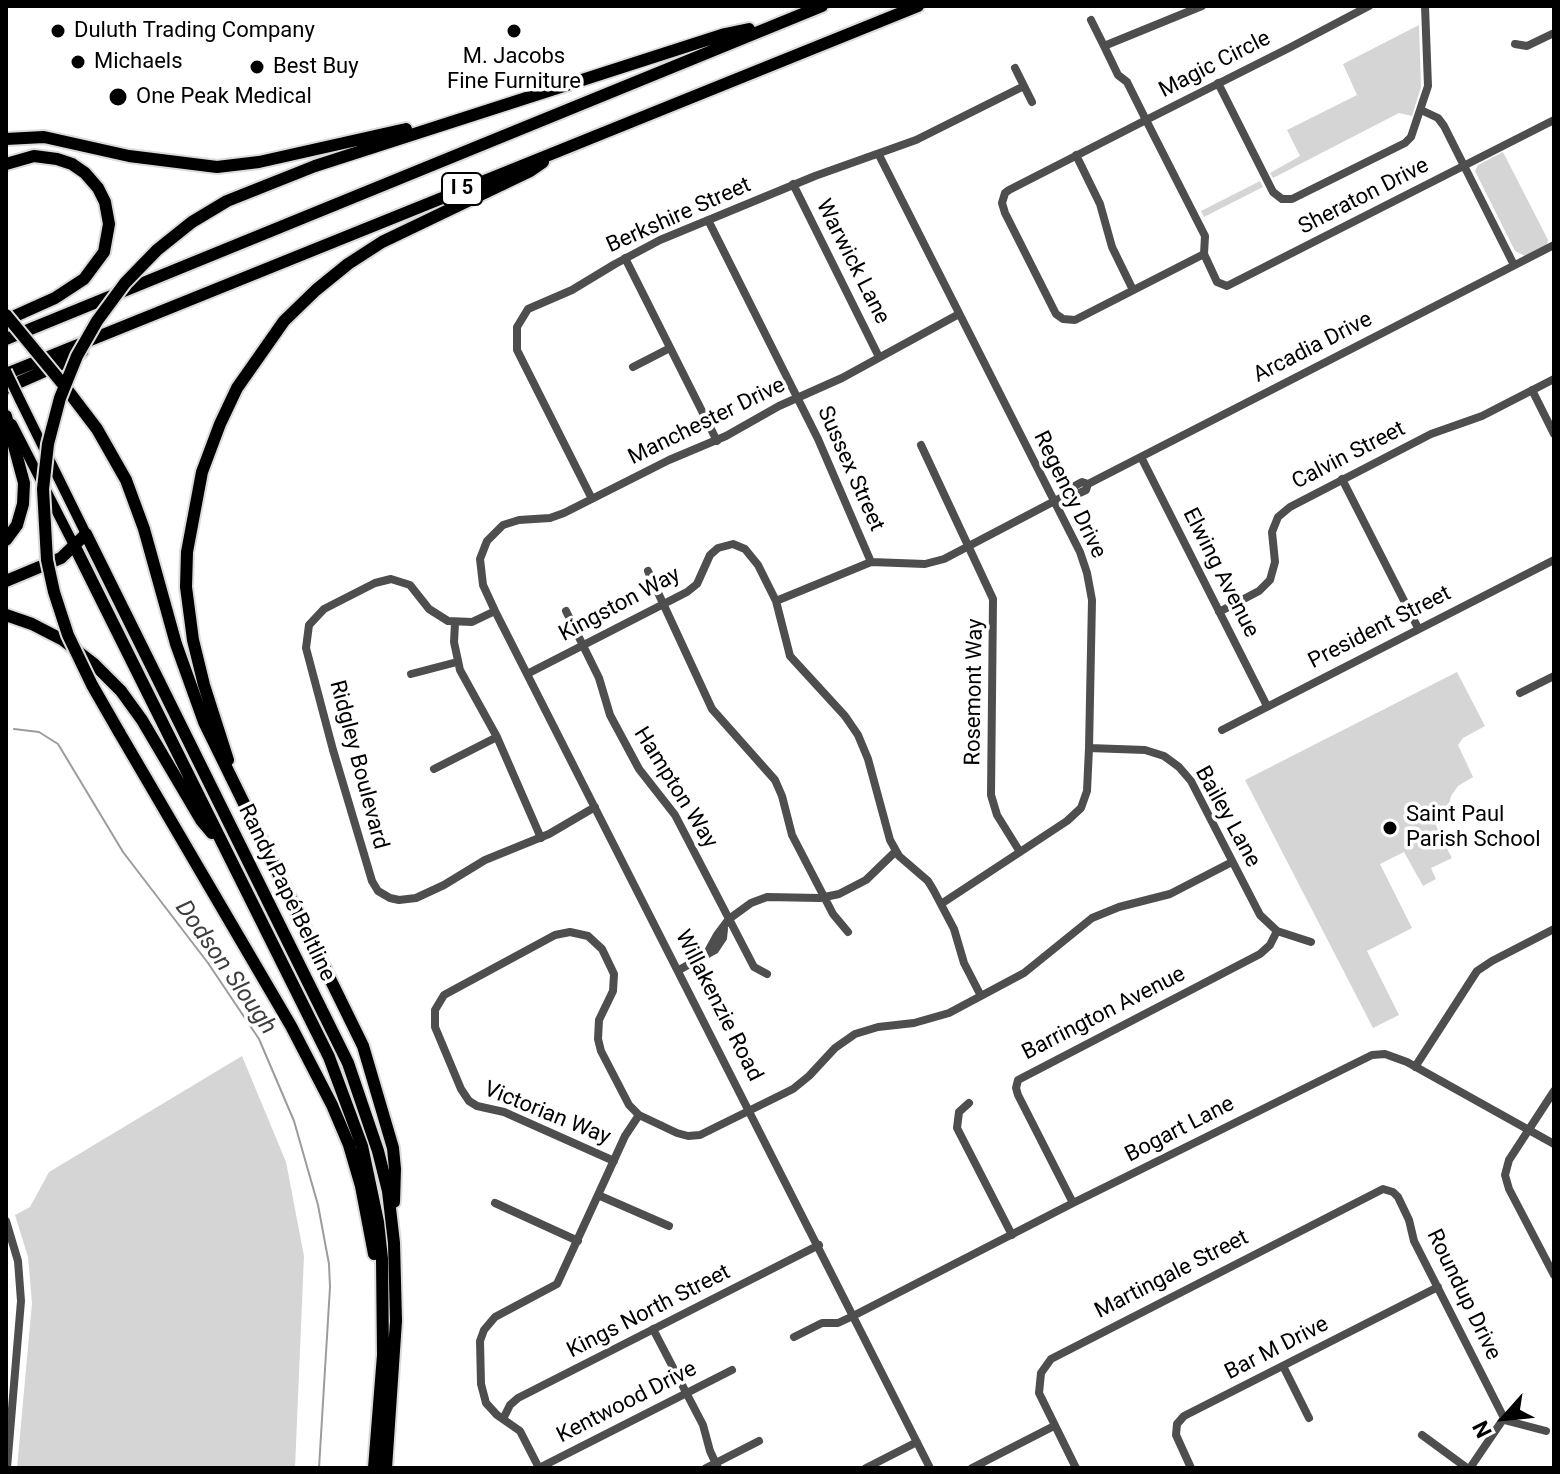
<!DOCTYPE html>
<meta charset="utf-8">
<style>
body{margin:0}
#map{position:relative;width:1560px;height:1474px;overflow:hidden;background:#fff;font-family:Roboto,sans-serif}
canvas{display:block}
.frame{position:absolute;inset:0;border:8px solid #000;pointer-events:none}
.north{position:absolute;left:1464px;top:1378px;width:80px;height:80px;-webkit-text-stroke:6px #fff;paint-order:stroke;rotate:243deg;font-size:22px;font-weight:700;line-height:32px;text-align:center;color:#000}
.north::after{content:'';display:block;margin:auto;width:28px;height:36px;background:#000;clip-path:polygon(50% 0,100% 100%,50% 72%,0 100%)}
</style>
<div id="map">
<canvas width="1560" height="1474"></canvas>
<div class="frame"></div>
<div class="north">N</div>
</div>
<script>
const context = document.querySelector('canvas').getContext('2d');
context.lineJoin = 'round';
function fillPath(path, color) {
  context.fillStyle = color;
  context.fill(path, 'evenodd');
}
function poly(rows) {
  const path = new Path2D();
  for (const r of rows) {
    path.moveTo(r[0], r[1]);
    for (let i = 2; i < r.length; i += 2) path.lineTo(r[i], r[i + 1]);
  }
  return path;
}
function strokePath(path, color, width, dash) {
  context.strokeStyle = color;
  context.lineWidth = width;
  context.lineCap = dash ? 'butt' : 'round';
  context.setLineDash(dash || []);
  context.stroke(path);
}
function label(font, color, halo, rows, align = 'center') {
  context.font = font + ' Roboto,sans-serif';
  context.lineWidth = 7;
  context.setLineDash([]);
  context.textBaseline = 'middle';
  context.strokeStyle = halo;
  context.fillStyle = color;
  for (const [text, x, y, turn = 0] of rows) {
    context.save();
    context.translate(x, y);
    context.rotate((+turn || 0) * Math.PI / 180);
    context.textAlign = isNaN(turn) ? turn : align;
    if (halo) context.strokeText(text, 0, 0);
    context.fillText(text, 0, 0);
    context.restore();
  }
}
fillPath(poly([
 [1419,25,1421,87,1412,116,1399,113,1273,178,1270,173,1300,156,1287,130,1357,95,1343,64],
 [1503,152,1548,240,1547,245,1525,256,1515,251,1475,171,1478,165],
 [1260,181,1263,187,1204,217,1201,211],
 [1457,672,1485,726,1463,738,1458,745,1473,777,1458,786,1451,796,1449,804,1437,810,1440,817,1434,821,1440,834,1433,838,1438,848,1445,845,1452,858,1431,868,1436,879,1423,886,1404,852,1380,864,1412,928,1367,951,1399,1015,1373,1028,1245,780],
 [242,1056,286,1162,304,1256,295,1468,17,1468,32,1303,28,1257,15,1215,30,1207,49,1172]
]), '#d5d5d5');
strokePath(poly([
 [14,729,39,732,58,744,123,852,208,963,259,1039,294,1121,318,1205,329,1264,330,1287,319,1468]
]), '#9c9c9c', 2);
const major = poly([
 [20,400,86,534],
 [12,424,75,547]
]);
const highway = poly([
 [6,139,44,137,129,156,217,167,259,162,406,129],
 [6,164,34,156,57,159,72,164,85,173,98,188,105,202,109,224,104,252,84,279,55,298,6,320],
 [315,166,725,34,749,29],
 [6,339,822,6],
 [6,374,918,6],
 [62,383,97,429,126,480,144,529,176,644,204,722,363,1046,393,1148,395,1169,394,1202],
 [6,388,70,360,82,352],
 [6,416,24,483,23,504,17,525,6,540],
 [75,547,329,1057,362,1146,378,1222,382,1259,383,1355,374,1468],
 [6,581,61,558,86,534,348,1063,378,1151,388,1191,394,1243,396,1321,386,1468],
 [6,615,32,624,63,640,94,664,121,691,142,720,201,820,212,833],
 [119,732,291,1026,332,1105,349,1145,361,1186,374,1254],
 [228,760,204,685,193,640,186,587,187,552,202,472,220,424,237,388,284,321,316,290,348,264,382,242,530,171,543,162]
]);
strokePath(major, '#dbdbdb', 14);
strokePath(highway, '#dbdbdb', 16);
strokePath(poly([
 [1202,6,1104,46,1118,75,1127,82,1146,120,1205,236,1204,254,1075,320,1063,319,1056,314,1005,213,1002,203,1005,193,1009,190,1146,120,1289,48,1369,6],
 [1091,20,1104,46],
 [1515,44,1527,46,1554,33],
 [1015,68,1024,86],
 [1218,83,1273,192,1282,199,1292,199,1405,143,1411,137,1428,86,1425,6],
 [1421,110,1438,118,1444,126,1514,265],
 [879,155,1080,552,1087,573,1092,600,1089,748,1087,791,1081,808,1067,821,941,904],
 [1076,155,1100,204,1112,247,1133,290],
 [793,184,879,357],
 [708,220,818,439,871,562],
 [1204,254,1217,282,1227,286,1554,120],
 [625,258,717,441],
 [633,367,670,348],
 [1532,390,1554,434],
 [921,445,993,599,991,795,997,815,1020,852],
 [1141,457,1267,706],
 [1342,479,1418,628],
 [1068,494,1075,495,1086,490,1088,484],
 [592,499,517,350,517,327,528,309,572,290,615,264,660,240,815,176,916,140,1024,86,1032,102],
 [648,571,712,709,775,780,782,796,792,835,833,914,848,932],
 [776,601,871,562,925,564,944,559,1068,494,1071,488,1082,482,1088,484,1554,245],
 [495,611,472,622,448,621,429,609,410,585,391,579,375,583,324,609,309,625,306,648,333,750,372,881,378,891,390,898,399,900,416,898,444,885,485,860,549,834,595,807],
 [566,611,599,678,610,715,639,769,675,815,754,967,767,974],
 [1219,612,1259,591,1270,580,1275,562,1272,532,1278,517,1290,507,1431,434,1482,416,1554,379],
 [455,623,454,642,460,670,497,737,541,838],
 [411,674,457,662],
 [527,674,687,592,697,584,710,555,718,548,733,544,745,549,758,565,776,601,790,656,845,716,858,735,868,759,890,840,899,856,928,881,934,891,954,929,964,963,981,996],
 [1520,693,1554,676],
 [1222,730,1554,560],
 [1089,748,1145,750,1164,756,1179,767,1191,781,1260,915,1277,931,1311,942],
 [434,769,497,737],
 [706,955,717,935,729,919,751,903,767,897,820,898,839,894,866,880,896,851],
 [679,970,715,950,723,938,724,929],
 [1415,1067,1477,971,1492,961,1554,929],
 [1554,1091,1509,1160,1505,1175,1509,1189,1554,1275],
 [969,1103,959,1112,957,1128,1012,1235],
 [639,1115,625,1136,598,1195,669,1226],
 [614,1161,504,1112,477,1106,469,1101,461,1089,435,1027,435,1010,444,995,555,935,570,932,588,936,602,949,614,974,613,991,599,1020,598,1039,601,1051,629,1105,639,1115,677,1133,688,1136,700,1135,793,1089,809,1076,835,1048,855,1034,878,1027,914,1023,949,1013,1024,973,1092,918,1119,907,1170,894,1232,862],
 [495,1203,578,1241],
 [1073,1203,1018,1095,1016,1088,1018,1080,1260,954,1270,945,1277,931],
 [6,1221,18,1261,21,1301,7,1468],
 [653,1329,703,1425,710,1451,718,1468],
 [794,1337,822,1323,838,1323,853,1316,1073,1203,1372,1055,1385,1054,1407,1062,1554,1144],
 [1283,1366,1309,1418],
 [503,1419,510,1405,518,1398,819,1245],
 [1504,1420,1546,1431],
 [1422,1435,1467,1468],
 [539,1468,520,1431,497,1415,486,1403,481,1384,480,1341,484,1330,495,1317,557,1284,598,1195],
 [539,1468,732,1370],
 [706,1468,759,1441],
 [866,1468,917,1442],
 [930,1468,495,611,483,585,480,559,487,541,503,525,519,520,550,518,564,513,669,460,726,436,779,406,842,378,959,314],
 [972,1468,1054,1426],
 [1076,1468,1039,1393,1041,1373,1051,1359,1383,1189,1393,1192,1398,1197,1409,1220,1414,1241,1504,1418,1470,1468],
 [1191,1468,1176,1435,1177,1424,1184,1416,1438,1287]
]), '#4e4e4e', 8);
strokePath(major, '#000', 10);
strokePath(highway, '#000', 12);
const majorBridge = poly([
 [6,371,20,400]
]);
const highwayBridge = poly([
 [6,315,62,383],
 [119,732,92,685,68,635,54,592,47,560,43,489,48,444,60,398,77,356,97,321,125,283,157,250,192,222,227,201,315,166]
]);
strokePath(majorBridge, '#dbdbdb', 14, []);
strokePath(highwayBridge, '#dbdbdb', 16, []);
strokePath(majorBridge, '#000', 10);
strokePath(highwayBridge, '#000', 12);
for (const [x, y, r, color] of [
 [58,31,8,"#000"],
 [514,31,8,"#000"],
 [78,62,8,"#000"],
 [257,67,8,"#000"],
 [118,97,10,"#000"],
 [1390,828,8,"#000"]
]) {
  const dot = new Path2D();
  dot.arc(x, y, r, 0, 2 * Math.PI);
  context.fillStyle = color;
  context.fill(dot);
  strokePath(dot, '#fff', 3);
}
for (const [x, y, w] of [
 [462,189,40]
]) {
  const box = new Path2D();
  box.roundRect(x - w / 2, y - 16, w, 32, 6);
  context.fillStyle = '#fff';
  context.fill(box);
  strokePath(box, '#000', 2);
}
label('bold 20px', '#000', null, [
 ["I 5",462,189]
]);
label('22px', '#000', '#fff', [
 ["Duluth Trading Company",74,31],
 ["M. Jacobs",514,57,"center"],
 ["Fine Furniture",514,82,"center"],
 ["Michaels",94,62],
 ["Best Buy",273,67],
 ["One Peak Medical",136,97],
 ["Saint Paul",1406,815],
 ["Parish School",1406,840]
], 'left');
label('22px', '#000', '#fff', [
 ["Magic Circle",1215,65,-27],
 ["Sheraton Drive",1364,197,-27],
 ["Berkshire Street",679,216,-24],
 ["Warwick Lane",852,262,63],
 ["Arcadia Drive",1313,348,-27],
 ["Manchester Drive",707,422,-26],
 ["Calvin Street",1349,456,-27],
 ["Sussex Street",850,469,66],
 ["Regency Drive",1069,495,64],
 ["Elwing Avenue",1220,573,63],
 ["Kingston Way",620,605,-28],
 ["President Street",1380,628,-27],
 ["Rosemont Way",975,692,-89],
 ["Ridgley Boulevard",358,765,75],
 ["Hampton Way",675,788,58],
 ["Bailey Lane",1227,817,61],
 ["Randy Papé Beltline",286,893,64],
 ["Willakenzie Road",718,1006,63],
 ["Barrington Avenue",1104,1014,-27],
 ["Victorian Way",547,1114,22],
 ["Bogart Lane",1180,1130,-27],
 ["Martingale Street",1172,1275,-27],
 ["Roundup Drive",1463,1295,64],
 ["Kings North Street",649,1312,-27],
 ["Bar M Drive",1277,1349,-27],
 ["Kentwood Drive",627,1403,-27]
]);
label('italic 24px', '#3d3d3d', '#fff', [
 ["Dodson Slough",225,968,55]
]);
</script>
